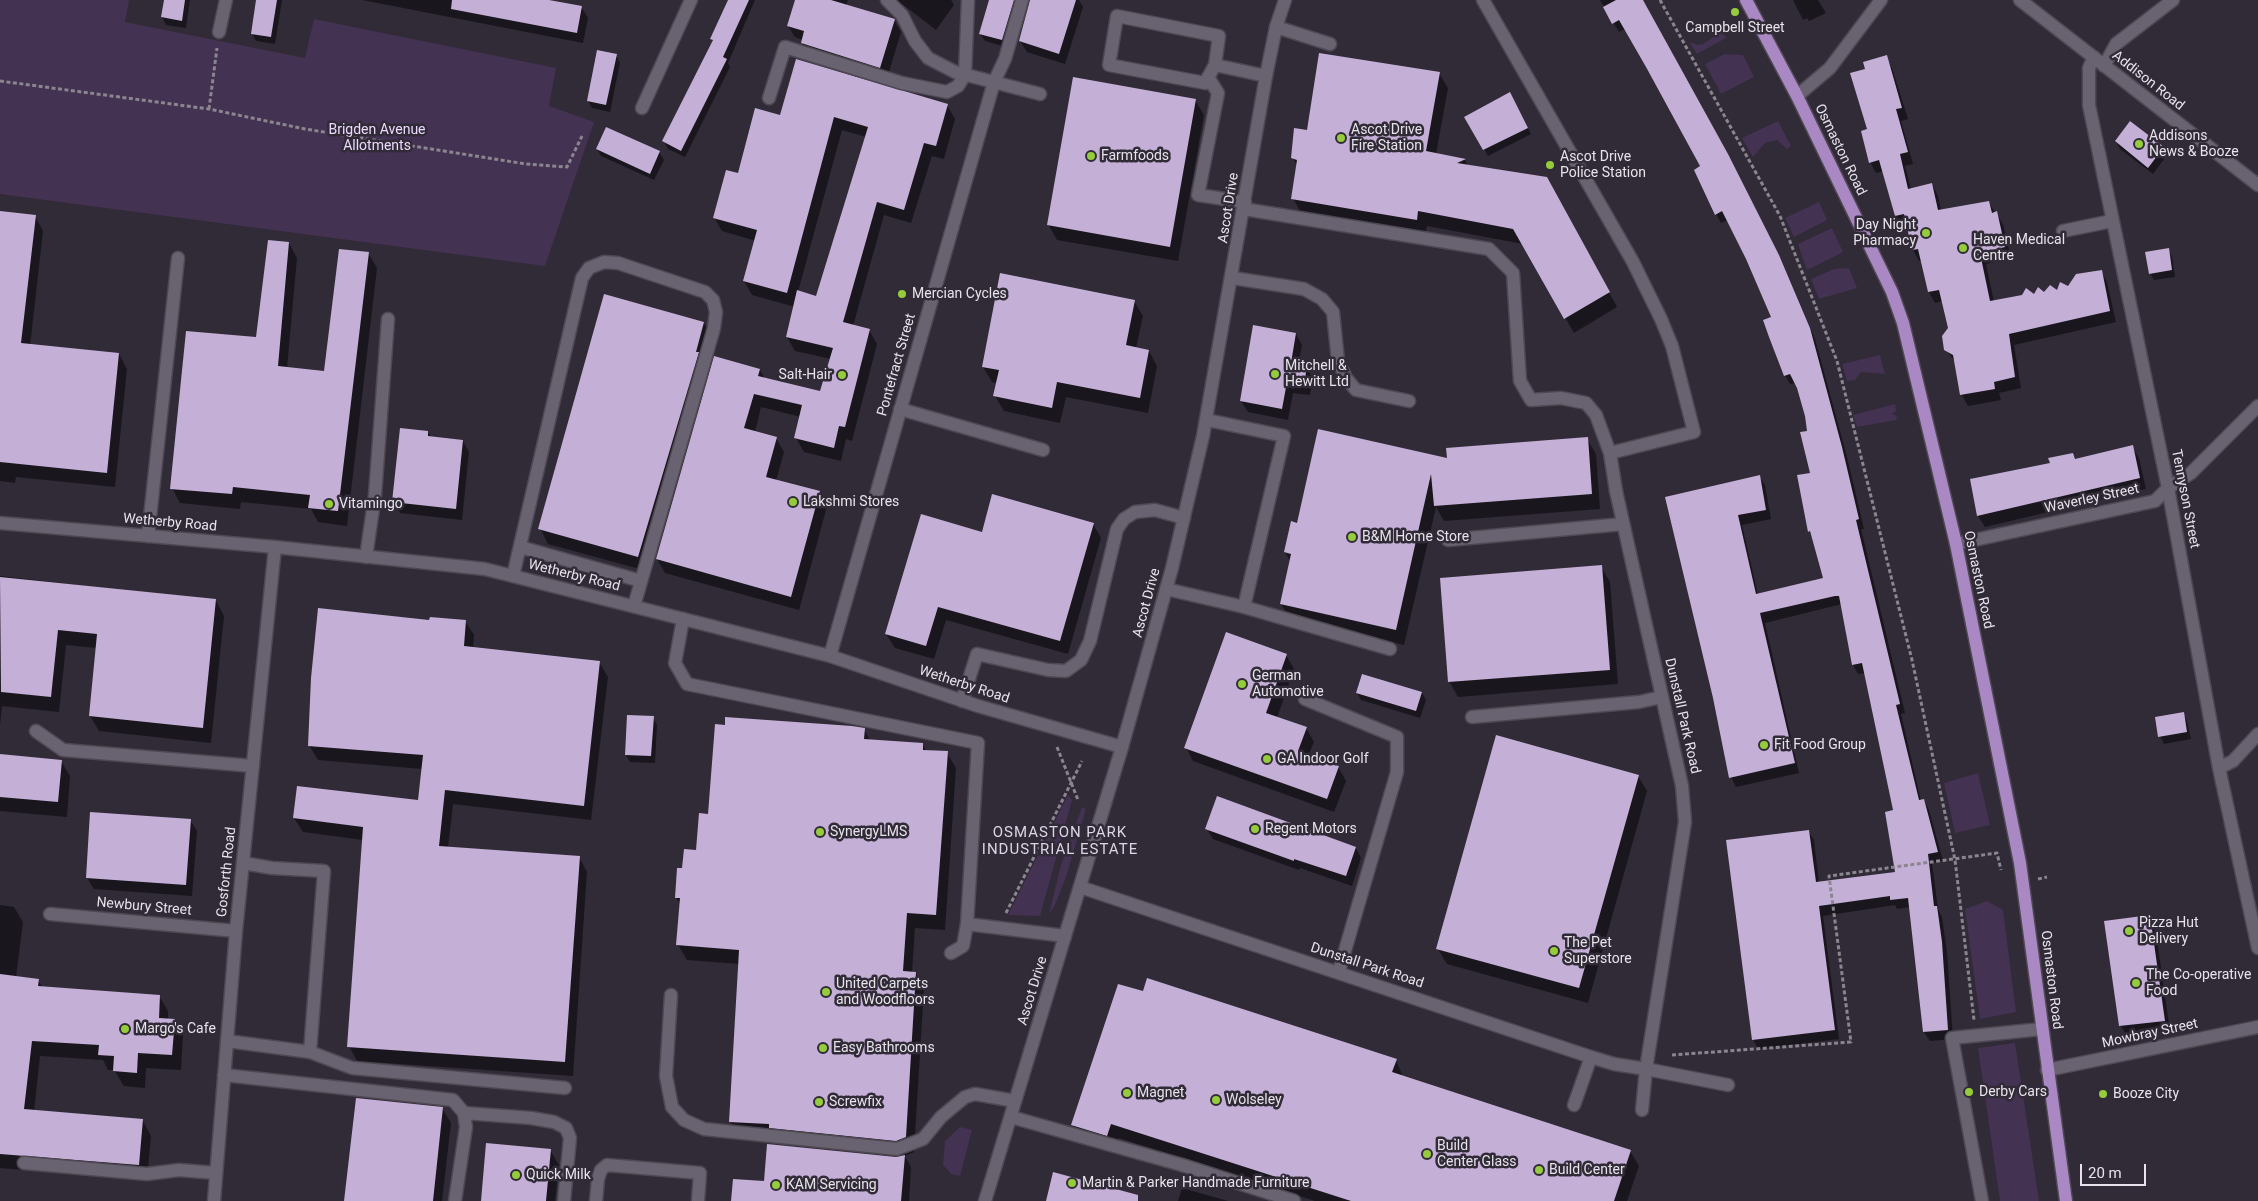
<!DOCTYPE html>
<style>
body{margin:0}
#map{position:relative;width:2258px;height:1201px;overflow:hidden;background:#312a37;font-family:Roboto,sans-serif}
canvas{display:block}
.scale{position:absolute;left:2080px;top:1164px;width:66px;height:22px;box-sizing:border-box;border:2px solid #e7e3eb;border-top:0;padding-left:6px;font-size:15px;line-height:18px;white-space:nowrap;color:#e7e3eb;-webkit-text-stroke:4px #312a37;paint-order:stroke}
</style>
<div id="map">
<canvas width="2258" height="1201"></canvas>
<div class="scale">20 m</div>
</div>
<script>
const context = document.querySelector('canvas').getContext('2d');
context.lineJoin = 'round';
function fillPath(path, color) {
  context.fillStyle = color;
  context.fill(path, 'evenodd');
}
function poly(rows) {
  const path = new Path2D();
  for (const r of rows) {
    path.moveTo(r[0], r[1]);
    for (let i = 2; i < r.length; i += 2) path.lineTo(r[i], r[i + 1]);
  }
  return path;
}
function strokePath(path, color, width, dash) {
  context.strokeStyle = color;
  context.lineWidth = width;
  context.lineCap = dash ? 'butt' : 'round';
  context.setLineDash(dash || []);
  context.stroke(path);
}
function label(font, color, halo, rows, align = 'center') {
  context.font = font + ' Roboto,sans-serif';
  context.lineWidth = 5;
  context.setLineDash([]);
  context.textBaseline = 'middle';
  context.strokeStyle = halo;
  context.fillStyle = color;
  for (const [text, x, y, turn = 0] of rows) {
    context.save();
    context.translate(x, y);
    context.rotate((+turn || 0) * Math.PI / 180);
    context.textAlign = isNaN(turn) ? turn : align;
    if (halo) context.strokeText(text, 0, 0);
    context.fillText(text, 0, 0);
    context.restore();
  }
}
fillPath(poly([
 [0,0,129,0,125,22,305,58,314,19,556,68,549,106,594,122,545,266,0,194],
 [1721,27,1726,38,1697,54,1689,42,1698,45,1703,44,1711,39],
 [1725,54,1743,55,1754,77,1721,94,1705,64],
 [1778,121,1791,146,1787,149,1777,140,1765,143,1753,157,1742,138],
 [1819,202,1827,220,1794,237,1785,218],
 [1832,228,1843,252,1807,270,1798,244],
 [1849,268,1857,288,1819,299,1811,279,1834,269],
 [1880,355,1885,374,1861,372,1855,380,1847,381,1842,364],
 [1895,404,1896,411,1892,414,1897,416,1896,420,1857,427,1853,415],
 [1978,773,1990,825,1955,833,1944,783],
 [1068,795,1072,800,1040,916,1008,915],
 [1082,807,1086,809,1066,877,1055,905,1049,914,1061,865],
 [1987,901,2003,910,2016,1012,1980,1019,1965,909],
 [2015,1043,2039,1201,2000,1201,1978,1048],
 [960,1127,972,1130,960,1176,951,1174,943,1165,945,1141]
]), '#433252');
fillPath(poly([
 [165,0,190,0,186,28,166,25,162,17],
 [258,0,282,0,275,44,256,41,252,33],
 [362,0,543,0,582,8,588,18,583,43],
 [729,0,755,0,728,63,730,67,685,157,668,149,664,141,713,42,712,39],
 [796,0,848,0,846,6,894,20,901,32,887,79,809,55,802,43,803,40,795,37,788,26],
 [897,0,951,0,954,5,936,30],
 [990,0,1014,0,1018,6,1006,47,985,41,980,34],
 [1038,0,1079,0,1083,7,1065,64,1027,52,1020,41],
 [1600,0,1640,0,1733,164,1784,266,1815,339,1847,457,1864,529,1861,529,1905,713,1901,714,1921,801,1924,800,1929,810,1943,861,1932,863,1938,909,1942,917,1947,952,1953,1039,1930,1041,1924,1032,1911,907,1897,909,1895,905,1823,916,1839,1039,1758,1049,1753,1039,1808,831,1814,840,1819,883,1897,873,1895,811,1865,673,1858,674,1853,665,1842,604,1765,623,1799,773,1736,787,1731,777,1714,698,1666,498,1759,476,1765,485,1771,519,1742,525,1758,595,1824,579,1814,540,1809,531,1811,474,1806,415,1796,383,1790,384,1785,375,1773,318,1728,220,1721,223,1716,214,1702,167,1625,29,1619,32],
 [1793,0,1818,0,1826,13,1809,21,1807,18,1803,20],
 [616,55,620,63,610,112,592,108,588,101],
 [1886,57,1892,68,1908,119,1901,121,1913,164,1905,166,1911,189,1932,184,1938,196,1941,210,1989,203,2003,224,2011,258,1986,264,1994,302,2058,292,2101,271,2107,282,2116,322,2014,345,2021,388,1999,393,2001,400,1968,406,1962,395,1956,363,1946,350,1949,328,1943,301,1935,303,1929,292,1922,260,1919,261,1913,250,1908,226,1902,227,1896,216,1884,171,1876,173,1870,162,1867,70],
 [1439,73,1448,88,1436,154,1465,160,1468,166,1555,194,1617,307,1574,333,1523,244,1427,226,1425,235,1301,213,1293,198,1297,166,1293,158,1308,131],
 [1195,100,1204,115,1178,261,1057,240,1048,224],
 [1513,100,1531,134,1488,156,1466,117],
 [947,105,955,119,944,159,932,156,911,223,884,215,853,326,869,330,877,344,852,441,846,439,841,461,804,452,796,438,801,417,761,407,755,432,776,438,784,452,776,481,819,492,827,506,799,610,665,573,657,559,760,370,765,379,821,392,831,359,795,351,787,337,795,307,752,295,744,281,756,241,722,231,714,217,739,175,781,116],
 [842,130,866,137,817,297,798,292],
 [607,128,659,152,664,160,654,180,601,156,597,149],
 [2116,141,2163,148,2167,155,2153,174,2120,149],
 [0,212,35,216,43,231,30,346,119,354,127,369,115,487,16,477,15,483,0,481],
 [289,243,297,258,287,368,325,372,368,253,377,268,347,526,318,522,311,509,241,502,240,509,180,503,172,488,257,339],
 [2168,250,2172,257,2175,277,2154,280,2150,273],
 [1134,301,1143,316,1136,348,1149,351,1157,366,1148,413,1066,397,1060,423,1004,411,995,396,997,383,992,382,983,367],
 [704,323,712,338,647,571,548,544,540,528],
 [1296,334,1302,345,1298,366,1306,367,1313,379,1310,395,1293,393,1288,420,1248,412,1241,401],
 [428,432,431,437,463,441,469,452,462,520,400,513,393,502],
 [1587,439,1596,454,1600,509,1444,521,1436,507,1404,645,1290,619,1281,604,1290,561,1285,552,1298,524,1448,459],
 [2132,447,2139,458,2146,489,1985,527,1978,516,1972,480,2051,464,2073,454,2076,460],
 [1093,524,1101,538,1068,654,946,620,934,659,895,648,886,634,983,534],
 [1601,567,1610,582,1618,684,1458,697,1449,681],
 [0,576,216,601,224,616,211,743,99,731,90,716,97,648,66,645,59,712,2,706,0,725],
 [431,621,465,621,474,635,473,648,599,662,608,677,591,820,453,804,448,848,579,857,587,872,573,1076,357,1061,349,1046,363,840,303,832,294,818,419,802,422,769,318,760,309,745],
 [1286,655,1294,669,1277,718,1306,728,1314,742,1308,756,1338,767,1346,781,1334,812,1193,761,1186,747],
 [1357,693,1422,693,1426,700,1420,718,1361,700],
 [2183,714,2187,721,2191,739,2164,744,2160,736],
 [653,718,657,725,655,763,630,762,626,755],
 [864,729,870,740,922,744,927,752,947,753,956,768,945,930,915,928,912,973,916,973,924,988,914,1152,905,1156,739,1137,730,1122,740,964,687,960,678,945,681,905,676,898,683,869,697,852,709,815],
 [0,756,61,761,70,776,67,817,0,811],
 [1638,776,1647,791,1588,1003,1447,964,1438,949],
 [190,820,197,831,192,896,94,889,87,878],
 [1207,829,1356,848,1361,858,1352,886,1300,868,1299,870,1213,839],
 [0,905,14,907,23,922,16,977,38,980,43,988,159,996,168,1011,168,1019,174,1020,183,1035,181,1070,146,1068,145,1088,124,1086,114,1070,108,1070,103,1060,40,1056,34,1111,143,1121,151,1136,147,1180,0,1168],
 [2149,916,2155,926,2170,1031,2127,1036,2121,1026,2105,922],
 [1396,1060,1403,1077,1630,1151,1639,1166,1627,1201,1315,1201,1119,1138,1115,1150,1081,1140,1073,1125],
 [442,1108,451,1123,442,1201,346,1201],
 [550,1150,559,1165,555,1201,482,1201],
 [905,1156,911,1167,909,1201,733,1201,765,1182],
 [1182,1188,1228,1201,1178,1201]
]), '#0007');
fillPath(poly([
 [164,0,185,0,182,21,161,17],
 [256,0,277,0,271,37,251,34],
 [452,0,549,0,582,6,577,33,451,9],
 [728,0,749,0,723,57,727,59,681,151,662,141,713,40,710,39],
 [795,0,831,0,895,19,880,68,801,43,804,31,787,26],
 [989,0,1014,0,1002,40,979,34],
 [1030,0,1076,0,1059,54,1019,41],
 [1616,0,1643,0,1728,154,1779,255,1810,328,1842,447,1859,519,1856,520,1900,704,1896,705,1919,800,1924,799,1938,852,1928,854,1934,906,1937,906,1942,942,1948,1030,1923,1032,1908,898,1890,900,1890,896,1819,906,1835,1030,1752,1040,1726,840,1809,830,1816,882,1895,872,1885,812,1893,810,1862,663,1852,665,1839,596,1835,596,1760,613,1795,763,1729,778,1713,698,1665,497,1760,475,1766,510,1738,515,1756,594,1823,578,1810,531,1808,532,1797,475,1810,473,1800,432,1807,431,1805,416,1797,388,1790,374,1784,376,1769,337,1763,320,1771,317,1746,259,1722,211,1715,215,1694,170,1700,166,1646,67,1619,20,1612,24,1603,7],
 [597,50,617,54,606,105,587,101],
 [1319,53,1440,72,1426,151,1466,159,1457,163,1547,177,1610,292,1564,319,1513,229,1418,211,1417,220,1291,199,1297,160,1291,158,1294,128,1307,130],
 [1887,55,1902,108,1896,109,1908,152,1900,154,1908,189,1932,183,1938,210,1989,201,1992,213,1997,211,2005,247,1980,253,1990,301,2022,295,2026,288,2034,294,2038,287,2044,292,2050,285,2057,290,2060,282,2068,286,2076,274,2102,270,2110,311,2009,334,2015,377,1994,382,1995,389,1960,395,1953,355,1944,350,1942,336,1948,328,1939,290,1928,292,1918,249,1912,250,1904,214,1895,216,1879,160,1869,163,1861,131,1867,129,1850,73,1865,69,1863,62],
 [796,59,948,104,936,146,924,143,904,210,877,202,843,322,870,329,845,427,839,426,834,448,794,438,802,405,754,394,744,428,777,437,766,477,820,491,791,597,656,559,714,356,760,369,758,376,820,391,833,348,786,337,797,290,816,296,868,127,834,117,787,293,743,281,757,230,713,218,726,170,738,173,755,108,780,115],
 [1073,77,1196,99,1170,247,1047,225],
 [1510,92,1528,128,1483,150,1464,117],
 [2130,121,2164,147,2148,168,2115,141],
 [606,127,660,151,650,174,596,149],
 [0,211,36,215,21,343,119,353,107,473,0,462],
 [268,240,289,242,278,366,324,371,339,249,369,252,338,511,308,508,310,495,233,487,232,494,170,489,186,331,256,337],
 [2169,248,2172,270,2149,274,2145,252],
 [1000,273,1135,300,1126,345,1149,350,1140,398,1057,382,1052,408,993,396,999,370,982,367],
 [604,294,704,322,696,352,699,352,638,557,538,529],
 [1253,325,1296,333,1291,363,1307,366,1304,385,1287,382,1282,409,1240,401],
 [400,428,428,431,428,436,463,440,456,509,392,502],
 [1318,429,1447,458,1446,448,1588,437,1592,494,1434,506,1431,474,1396,630,1280,604,1291,554,1284,552,1291,521,1297,523],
 [2133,445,2140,478,1977,516,1970,479,2050,463,2048,458,2073,453,2075,459],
 [992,494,1094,523,1060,641,938,607,926,646,885,634,921,514,982,532],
 [1602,565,1610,670,1448,682,1440,578],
 [0,577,216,599,203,728,89,716,97,634,58,630,51,697,1,692],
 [318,608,429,620,430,617,466,620,464,646,600,661,584,806,445,790,439,846,580,856,565,1062,347,1047,363,827,293,818,297,786,418,800,423,755,308,746,311,678],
 [1226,632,1287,654,1266,713,1307,727,1298,751,1339,766,1327,799,1184,748],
 [1362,674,1422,692,1416,711,1356,693],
 [2184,712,2187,732,2158,737,2155,717],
 [627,715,654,716,651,756,625,755],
 [725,717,852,726,865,728,864,739,923,743,923,750,948,751,936,915,907,913,903,971,916,972,906,1137,896,1141,769,1128,769,1124,729,1122,739,950,676,945,680,898,675,898,677,868,682,868,684,849,696,850,699,813,708,814,715,724,725,725],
 [1496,735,1639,775,1579,988,1436,949],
 [0,754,62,760,58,802,0,797],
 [1217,796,1356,847,1346,876,1294,859,1294,861,1205,829],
 [90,812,191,819,186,885,86,878],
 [2150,915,2165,1021,2119,1026,2104,921],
 [0,974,39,979,38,986,160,995,159,1018,175,1019,172,1055,138,1053,137,1073,113,1071,114,1056,98,1055,99,1045,32,1041,24,1109,143,1119,139,1165,0,1154],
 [1147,978,1397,1059,1392,1072,1631,1150,1614,1201,1351,1201,1111,1124,1107,1136,1071,1125,1118,984,1143,991],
 [356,1098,443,1107,433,1201,344,1201],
 [486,1143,551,1149,546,1201,481,1201],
 [767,1144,896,1157,905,1155,901,1201,731,1201,733,1179,764,1181],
 [1053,1172,1138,1195,1138,1201,1046,1201]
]), '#c4afd7');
const service = poly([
 [887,0,902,15,915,41,928,58,955,72],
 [1483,0,1633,262,1661,319,1672,346,1694,432,1610,453],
 [1117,16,1219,36,1215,65,1205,83,1109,65,1117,16],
 [1276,27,1330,44],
 [1215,65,1266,76],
 [1208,77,1218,93,1198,195,1245,202],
 [994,82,1005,59,1022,0],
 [769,98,785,47,902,83,947,92,958,86,965,75,968,0],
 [1244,209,1489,249,1513,273,1520,381,1531,400,1561,398,1586,403,1596,415,1610,453,1616,491],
 [2063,231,2112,221],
 [1233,278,1304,289,1322,299,1333,312,1338,361,1346,378,1356,390,1409,401],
 [900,409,1043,450],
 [1207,420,1284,436,1244,607],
 [148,536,178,258],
 [1448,540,1623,524],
 [520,547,641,581],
 [366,557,375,495,388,319],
 [513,576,582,278,589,268,604,262,618,263,705,292,713,300,716,312,714,328,634,606],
 [1166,589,1244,607,1390,649],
 [683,619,675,663,687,684,978,743,967,924,963,946,951,953],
 [1305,699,1397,737,1397,772,1339,971],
 [962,701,977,654,1048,670,1066,671,1081,660,1090,641,1117,529,1124,519,1135,512,1155,510,1184,518],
 [1472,717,1639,702,1662,697],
 [36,731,63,750,253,766],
 [243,863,272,868,324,871,310,1052],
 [967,924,1065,936],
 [671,995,666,1076,672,1107,684,1120,704,1129,897,1149,923,1139,941,1117,965,1097,975,1094,1015,1101],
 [227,1041,310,1052,352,1068,565,1088],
 [1646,1069,1728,1085],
 [224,1075,453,1100,464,1113,466,1127,455,1201],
 [1574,1105,1591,1057],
 [464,1113,531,1118,554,1122,566,1128,570,1138,564,1201],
 [1011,1117,1182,1165,1294,1201],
 [24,1163,147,1174,179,1170,216,1173],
 [596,1201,598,1179,601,1170,607,1165,700,1173,698,1201],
 [1982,1201,1952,1038,2042,1029]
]);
const minor = poly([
 [2020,0,2258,185],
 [219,32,226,0],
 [2094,57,2089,68,2089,105,2168,488,2219,768,2258,948],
 [2104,66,2116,44,2173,0],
 [955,72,1040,94],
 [1797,96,1830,68,1881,0],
 [642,108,691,0],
 [1616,491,1682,786,1685,822,1646,1069,1642,1110],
 [0,523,275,547,485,569,830,656,978,706,1122,747],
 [1956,544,2155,501,2168,488,2191,473,2258,406],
 [830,656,994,82],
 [2219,768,2233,761,2258,734],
 [1080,887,1591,1057,1614,1064,1646,1069],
 [50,914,236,931],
 [2047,1070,2258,1027],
 [214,1201,236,931,275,547]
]);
const tertiary = poly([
 [985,1201,1122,747,1172,568,1203,436,1266,76,1276,27,1285,0]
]);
const primary = poly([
 [1746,0,1797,96,1892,292,1903,323,1956,544,2020,863,2066,1201]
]);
strokePath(service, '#4e4853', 15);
strokePath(minor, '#4e4853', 15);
strokePath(tertiary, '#4e4853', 15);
strokePath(primary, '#4e4853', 15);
strokePath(poly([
 [1660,0,1780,216,1837,361,1912,660,1955,860,1974,1020],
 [0,81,209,109,305,129,526,164,567,167,582,136],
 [209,109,217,48],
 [1057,747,1078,800],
 [2038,879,2047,877],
 [1006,913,1082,761],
 [1672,1055,1851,1042,1829,876,1997,853,2001,870]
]), '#8b8590', 3, [4, 2.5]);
strokePath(service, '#696270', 12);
strokePath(minor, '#696270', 12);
strokePath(tertiary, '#696270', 12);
strokePath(primary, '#a988c4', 12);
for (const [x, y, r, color] of [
 [1735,12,5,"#95cc3b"],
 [1341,138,5,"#95cc3b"],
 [2139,144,5,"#95cc3b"],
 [1091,156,5,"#95cc3b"],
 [1550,165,5,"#95cc3b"],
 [1926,233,5,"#95cc3b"],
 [1963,248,5,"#95cc3b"],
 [902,294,5,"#95cc3b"],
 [1275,374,5,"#95cc3b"],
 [842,375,5,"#95cc3b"],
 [793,502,5,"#95cc3b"],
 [329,504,5,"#95cc3b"],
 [1352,537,5,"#95cc3b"],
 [1242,684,5,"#95cc3b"],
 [1764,745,5,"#95cc3b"],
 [1267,759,5,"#95cc3b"],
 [1255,829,5,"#95cc3b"],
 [820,832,5,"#95cc3b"],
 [2129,931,5,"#95cc3b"],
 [1554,951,5,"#95cc3b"],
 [2136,983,5,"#95cc3b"],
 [826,992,5,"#95cc3b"],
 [125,1029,5,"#95cc3b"],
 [823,1048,5,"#95cc3b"],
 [1969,1092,5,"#95cc3b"],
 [1127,1093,5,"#95cc3b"],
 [2103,1094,5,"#95cc3b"],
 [1216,1100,5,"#95cc3b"],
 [819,1102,5,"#95cc3b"],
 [1427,1154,5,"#95cc3b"],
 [1539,1170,5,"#95cc3b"],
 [516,1175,5,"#95cc3b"],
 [1072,1183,5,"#95cc3b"],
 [776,1185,5,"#95cc3b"]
]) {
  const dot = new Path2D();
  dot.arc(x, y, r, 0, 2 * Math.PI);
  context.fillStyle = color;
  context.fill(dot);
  strokePath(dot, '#312a37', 2);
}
label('14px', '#e7e3eb', '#312a37', [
 ["Campbell Street",1735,28,"center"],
 ["Ascot Drive",1351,130],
 ["Fire Station",1351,146],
 ["Addisons",2149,136],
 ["News & Booze",2149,152],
 ["Farmfoods",1101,156],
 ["Ascot Drive",1560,157],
 ["Police Station",1560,173],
 ["Day Night",1916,225,"right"],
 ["Pharmacy",1916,241,"right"],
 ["Haven Medical",1973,240],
 ["Centre",1973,256],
 ["Mercian Cycles",912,294],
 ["Mitchell &",1285,366],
 ["Hewitt Ltd",1285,382],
 ["Salt-Hair",832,375,"right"],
 ["Lakshmi Stores",803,502],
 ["Vitamingo",339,504],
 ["B&M Home Store",1362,537],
 ["German",1252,676],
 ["Automotive",1252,692],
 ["Fit Food Group",1774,745],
 ["GA Indoor Golf",1277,759],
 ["Regent Motors",1265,829],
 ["SynergyLMS",830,832],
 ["Pizza Hut",2139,923],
 ["Delivery",2139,939],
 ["The Pet",1564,943],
 ["Superstore",1564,959],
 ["The Co-operative",2146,975],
 ["Food",2146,991],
 ["United Carpets",836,984],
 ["and Woodfloors",836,1000],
 ["Margo's Cafe",135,1029],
 ["Easy Bathrooms",833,1048],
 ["Derby Cars",1979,1092],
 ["Magnet",1137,1093],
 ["Booze City",2113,1094],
 ["Wolseley",1226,1100],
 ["Screwfix",829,1102],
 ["Build",1437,1146],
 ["Center Glass",1437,1162],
 ["Build Center",1549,1170],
 ["Quick Milk",526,1175],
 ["Martin & Parker Handmade Furniture",1082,1183],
 ["KAM Servicing",786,1185]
], 'left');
label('14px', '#e7e3eb', '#312a37', [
 ["Addison Road",2148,81,38],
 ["Osmaston Road",1840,150,64],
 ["Ascot Drive",1229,208,-81],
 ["Pontefract Street",897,365,-74],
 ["Waverley Street",2092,499,-12],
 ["Tennyson Street",2185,499,79],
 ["Wetherby Road",170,523,5],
 ["Wetherby Road",574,576,14],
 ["Osmaston Road",1978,580,78],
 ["Ascot Drive",1147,603,-75],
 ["Wetherby Road",964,685,18],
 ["Dunstall Park Road",1682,716,77],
 ["Gosforth Road",227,872,-84],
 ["Newbury Street",144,907,5],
 ["Dunstall Park Road",1367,966,18],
 ["Osmaston Road",2051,980,83],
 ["Ascot Drive",1033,991,-73],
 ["Mowbray Street",2150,1034,-12]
]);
label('14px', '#ebd8fd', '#312a37', [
 ["Brigden Avenue",377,130],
 ["Allotments",377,146]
]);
context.letterSpacing = '1px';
label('15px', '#ddd5e5', '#312a37', [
 ["OSMASTON PARK",1060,833],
 ["INDUSTRIAL ESTATE",1060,850]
]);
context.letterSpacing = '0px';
</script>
